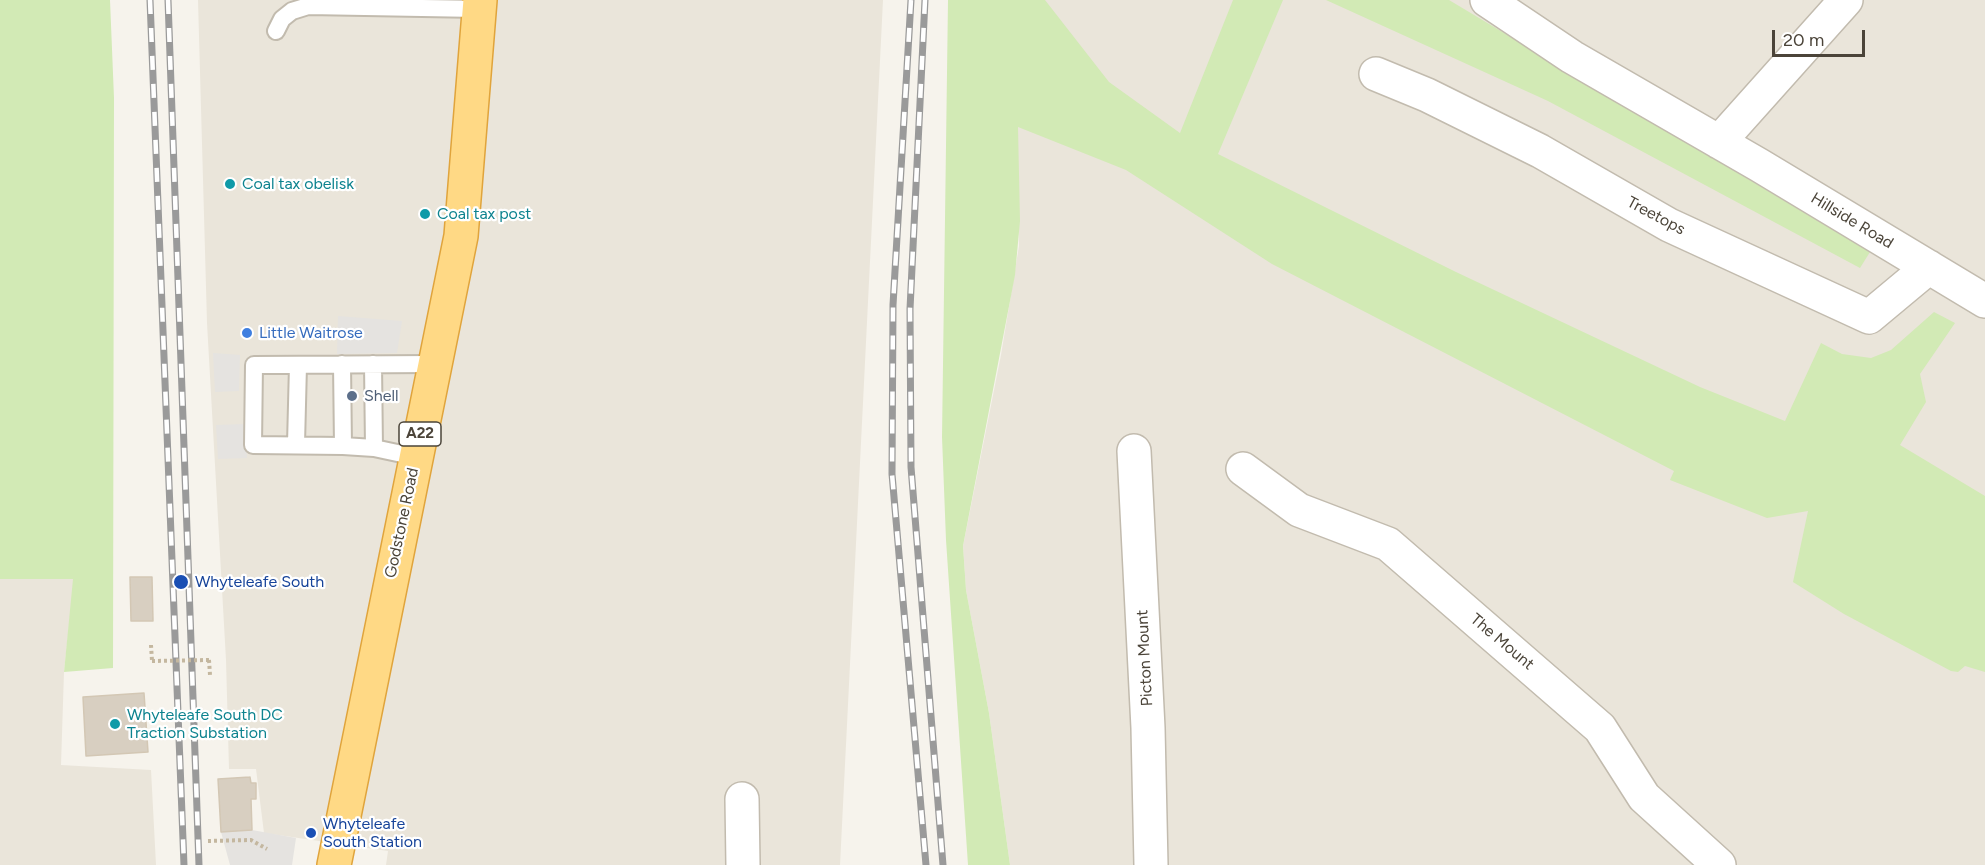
<!DOCTYPE html>
<style>
body{margin:0}
#map{position:relative;width:1985px;height:865px;overflow:hidden;background:#f6f3ec;font-family:Figtree,sans-serif}
canvas{display:block}
.scale{position:absolute;left:1772px;top:30px;width:93px;height:27px;box-sizing:border-box;border:3px solid #4b4439;border-top:0;padding-left:8px;font-size:18px;line-height:21px;white-space:nowrap;color:#4b4439;-webkit-text-stroke:4px #fff;paint-order:stroke}
</style>
<div id="map">
<canvas width="1985" height="865"></canvas>
<div class="scale">20 m</div>
</div>
<script>
const context = document.querySelector('canvas').getContext('2d');
context.lineJoin = 'round';
function fillPath(path, color) {
  context.fillStyle = color;
  context.fill(path, 'evenodd');
}
function poly(rows) {
  const path = new Path2D();
  for (const r of rows) {
    path.moveTo(r[0], r[1]);
    for (let i = 2; i < r.length; i += 2) path.lineTo(r[i], r[i + 1]);
  }
  return path;
}
function strokePath(path, color, width, dash) {
  context.strokeStyle = color;
  context.lineWidth = width;
  context.lineCap = dash ? 'butt' : 'round';
  context.setLineDash(dash || []);
  context.stroke(path);
}
function label(font, color, halo, rows, align = 'center') {
  context.font = font + ' Figtree,sans-serif';
  context.lineWidth = 4.5;
  context.setLineDash([]);
  context.textBaseline = 'middle';
  context.strokeStyle = halo;
  context.fillStyle = color;
  for (const [text, x, y, turn = 0] of rows) {
    context.save();
    context.translate(x, y);
    context.rotate((+turn || 0) * Math.PI / 180);
    context.textAlign = isNaN(turn) ? turn : align;
    if (halo) context.strokeText(text, 0, 0);
    context.fillText(text, 0, 0);
    context.restore();
  }
}
fillPath(poly([
 [198,0,883,0,840,865,386,865,388,851,264,833,256,769,229,769,226,660,207,323],
 [1041,0,1985,0,1985,865,1010,865,989,713,966,590,963,546,1001,355,1019,246,1017,127],
 [0,579,74,579,64,672,61,765,151,770,156,865,0,865]
]), '#eae5da');
fillPath(poly([
 [0,0,110,0,114,98,113,668,64,672,73,579,0,579],
 [948,0,1045,0,1109,82,1180,133,1233,0,1283,0,1218,154,1456,272,1700,387,1785,421,1821,343,1842,354,1871,358,1891,350,1934,312,1955,323,1920,374,1926,402,1900,445,1985,496,1985,672,1965,666,1958,672,1951,671,1844,614,1793,582,1808,511,1767,518,1670,480,1674,471,1272,264,1126,170,1018,127,1020,221,1015,275,963,546,966,590,989,713,1010,865,968,865,946,540,942,437],
 [1326,0,1449,0,1870,252,1860,268,1548,101]
]), '#d2eab5');
fillPath(poly([
 [338,316,402,321,397,353,337,354],
 [213,353,240,355,239,391,215,392],
 [245,424,247,458,218,459,216,425],
 [252,830,296,838,292,865,230,865,221,832]
]), '#e5e3e0');
const building = poly([
 [130,577,152,577,153,621,131,621,130,577],
 [144,693,148,752,86,756,83,697,144,693],
 [250,777,251,783,256,783,256,799,251,799,252,830,221,832,218,779,250,777]
]);
fillPath(building, '#d8cfc1');
strokePath(building, '#d3c7b4', 1.5);
const service = poly([
 [276,31,282,19,292,11,308,6,479,9],
 [342,364,343,446],
 [373,364,374,448],
 [296,444,298,365],
 [416,457,374,448,343,446,253,445,254,365,435,364]
]);
const minor = poly([
 [1487,0,1572,57,1759,165,1985,301],
 [1376,74,1427,95,1540,151,1669,225,1869,317,1929,267],
 [1719,142,1846,0],
 [1134,451,1148,728,1151,865],
 [1243,469,1299,510,1388,544,1600,728,1644,797,1719,865],
 [742,799,743,865]
]);
const trunk = poly([
 [334,865,461,236,480,0]
]);
strokePath(service, '#c2bbae', 20);
strokePath(minor, '#c2bbae', 36);
strokePath(trunk, '#e0a43c', 36);
strokePath(poly([
 [151,645,152,661],
 [209,660,210,675],
 [208,841,251,840,267,849]
]), '#c4b79f', 4, [3, 3]);
strokePath(service, '#fff', 16);
strokePath(minor, '#fff', 33);
strokePath(trunk, '#ffd985', 33);
const rail = poly([
 [150,0,184,865],
 [168,0,199,865],
 [911,0,893,305,892,474,926,865],
 [925,0,910,309,911,467,943,865]
]);
strokePath(rail, '#9a9a9a', 7);
strokePath(rail, '#fff', 4.5, [14]);
strokePath(poly([
 [152,661,209,660]
]), '#c4b79f', 4, [3, 3]);
for (const [x, y, r, color] of [
 [230,184,6,"#0f9aa8"],
 [425,214,6,"#0f9aa8"],
 [247,333,6,"#3f7fe0"],
 [352,396,6,"#5c6f8a"],
 [181,582,8,"#1a4fb4"],
 [115,724,6,"#0f9aa8"],
 [311,833,6,"#1a4fb4"]
]) {
  const dot = new Path2D();
  dot.arc(x, y, r, 0, 2 * Math.PI);
  context.fillStyle = color;
  context.fill(dot);
  strokePath(dot, '#fff', 2);
}
for (const [x, y, w] of [
 [420,434,42]
]) {
  const box = new Path2D();
  box.roundRect(x - w / 2, y - 12, w, 24, 4.5);
  context.fillStyle = '#fff';
  context.fill(box);
  strokePath(box, '#4b4439', 1.5);
}
label('bold 15px', '#4b4439', null, [
 ["A22",420,434]
]);
label('16px', '#0d838f', '#fff', [
 ["Coal tax obelisk",242,184],
 ["Coal tax post",437,214],
 ["Whyteleafe South DC",127,715],
 ["Traction Substation",127,733]
], 'left');
label('16px', '#4b4439', '#fff', [
 ["Treetops",1656,216,28],
 ["Hillside Road",1852,221,31],
 ["Godstone Road",402,523,-78],
 ["The Mount",1502,642,40],
 ["Picton Mount",1145,658,-93]
]);
label('16px', '#366cbe', '#fff', [
 ["Little Waitrose",259,333]
], 'left');
label('16px', '#4e5e75', '#fff', [
 ["Shell",364,396]
], 'left');
label('16px', '#164399', '#fff', [
 ["Whyteleafe South",195,582],
 ["Whyteleafe",323,824],
 ["South Station",323,842]
], 'left');
</script>
